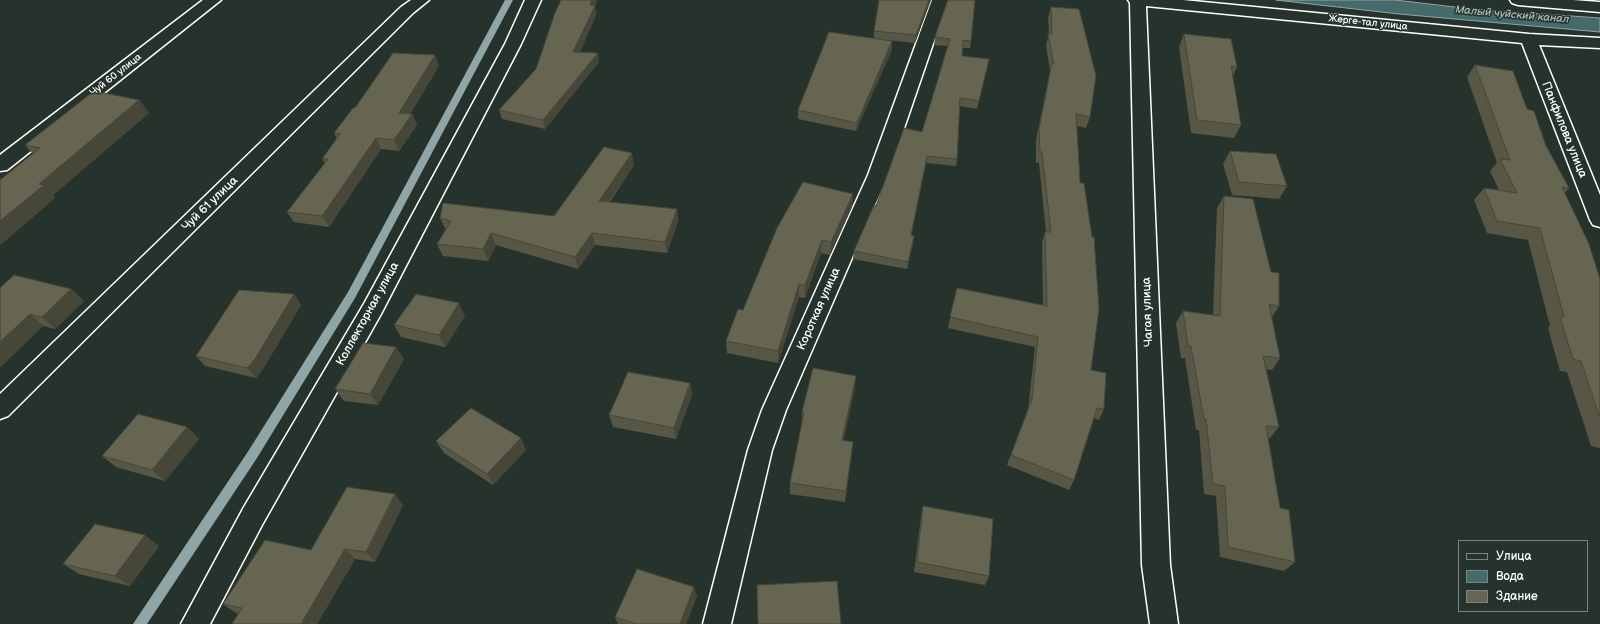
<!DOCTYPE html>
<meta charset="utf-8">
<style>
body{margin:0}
#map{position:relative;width:1600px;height:624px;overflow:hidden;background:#26332d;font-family:"Balsamiq Sans",sans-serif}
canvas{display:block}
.legend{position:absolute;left:1458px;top:540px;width:130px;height:72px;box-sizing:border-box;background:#26332d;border:1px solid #7d8581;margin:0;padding:5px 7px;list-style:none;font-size:12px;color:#fff}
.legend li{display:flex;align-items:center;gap:8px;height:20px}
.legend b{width:20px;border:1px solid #7d8581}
</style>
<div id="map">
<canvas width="1600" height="624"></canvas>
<ul class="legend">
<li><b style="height:5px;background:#26332d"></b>Улица</li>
<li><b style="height:11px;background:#46696b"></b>Вода</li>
<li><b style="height:11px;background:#666551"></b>Здание</li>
</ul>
</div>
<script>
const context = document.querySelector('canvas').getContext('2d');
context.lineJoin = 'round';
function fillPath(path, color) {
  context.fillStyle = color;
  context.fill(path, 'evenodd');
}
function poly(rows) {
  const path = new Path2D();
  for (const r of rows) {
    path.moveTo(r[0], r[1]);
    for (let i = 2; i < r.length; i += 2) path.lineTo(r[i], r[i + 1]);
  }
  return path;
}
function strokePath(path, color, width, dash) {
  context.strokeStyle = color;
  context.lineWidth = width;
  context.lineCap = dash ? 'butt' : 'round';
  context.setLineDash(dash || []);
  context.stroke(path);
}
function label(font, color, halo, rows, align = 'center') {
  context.font = font + ' "Balsamiq Sans",sans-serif';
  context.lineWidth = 3;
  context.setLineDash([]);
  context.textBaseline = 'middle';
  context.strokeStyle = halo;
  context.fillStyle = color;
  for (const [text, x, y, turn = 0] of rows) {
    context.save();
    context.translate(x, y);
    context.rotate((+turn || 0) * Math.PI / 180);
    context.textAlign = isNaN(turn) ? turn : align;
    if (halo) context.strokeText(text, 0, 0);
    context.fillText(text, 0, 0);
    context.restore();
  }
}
const water = poly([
 [1276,0,1395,0,1472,9,1600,18,1600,32,1399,14,1276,0]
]);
fillPath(water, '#46696b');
strokePath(water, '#90a5a6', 1);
fillPath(poly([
 [505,0,513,0,355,298,257,458,147,624,133,624,249,450,348,292,505,0]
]), '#90a5a6');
const minor = poly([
 [203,0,221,0,7,170,0,171,0,155,203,0],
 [411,0,429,0,413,13,8,416,0,419,0,394,401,7,411,0],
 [525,0,541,0,521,44,381,314,262,525,210,624,181,624,244,507,365,302,505,44,525,0],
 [932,0,948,0,888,175,786,410,772,450,731,624,703,624,748,450,762,410,868,175,932,0],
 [1128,0,1183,0,1529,34,1600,38,1600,48,1539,45,1600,195,1600,227,1593,225,1590,220,1522,43,1146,6,1170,565,1178,624,1150,624,1142,565,1130,3,1128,0],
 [1510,0,1573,0,1600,2,1600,12,1518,5,1512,3,1510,0]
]);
strokePath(minor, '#fff', 3);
fillPath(minor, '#26332d');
fillPath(poly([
 [561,0,597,0,595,7,596,15,580,52,599,62,545,129,502,119,499,110,536,69],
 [931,0,915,43,886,40,892,50,856,131,798,119,798,110,874,38,874,31],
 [1051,7,1090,117,1086,128,1077,126,1091,370,1104,409,1099,420,1094,418,1074,480,1069,490,1007,465,1028,410,1035,347,948,328,957,288,1043,305,1042,243,1045,232,1046,232,1039,163,1036,163,1036,140,1050,71,1046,45,1049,34,1048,18],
 [1184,34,1237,67,1233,76,1241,125,1234,138,1191,133,1179,47],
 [935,37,971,41,970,48,963,48,962,56,989,59,977,109,960,106,957,159,956,166,926,163,911,235,914,236,913,244,907,269,853,259,854,251,876,206,922,132,948,46,934,45],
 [1475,65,1527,109,1569,188,1565,193,1600,279,1600,448,1591,446,1567,372,1560,371,1548,328,1550,326,1528,240,1487,233,1474,200,1484,188,1499,190,1490,171,1497,163,1467,77],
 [439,66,410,114,412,114,417,125,399,151,381,149,329,227,294,222,287,212,325,163,322,159,337,139,334,133,355,108],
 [139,100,149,113,53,195,55,198,0,245,33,154,25,145],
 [1230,151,1287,186,1279,199,1232,195,1223,164],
 [634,165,610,202,677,209,678,221,667,253,595,245,578,269,496,245,488,261,443,256,437,244,446,230,440,218,554,216],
 [853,194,852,207,830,255,821,253,805,298,799,297,778,363,727,353,726,341,743,310],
 [1224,196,1279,306,1272,317,1280,358,1272,370,1266,369,1279,427,1270,438,1268,438,1280,508,1295,562,1284,571,1220,557,1216,496,1204,494,1199,430,1196,430,1185,358,1181,358,1176,323,1183,311,1213,315,1217,208],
 [0,288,71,289,84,301,55,329,43,326],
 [294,294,301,305,263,369,256,378,205,366,196,356],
 [465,316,445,347,401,337,394,325],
 [404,359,378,405,344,401,335,389],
 [690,383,692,395,676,439,613,427,609,415],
 [855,388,843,440,852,453,845,502,790,494,790,483,802,423,802,412],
 [187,427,199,439,165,481,116,467,102,456],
 [436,441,526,450,493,485,444,453],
 [403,505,375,562,355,559,317,624,232,624,239,614,236,613,223,604,311,550],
 [923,506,989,576,985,585,914,572,921,517],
 [159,546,130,586,79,574,63,564],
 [697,596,686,624,618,624,615,617]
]), '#585746');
fillPath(poly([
 [592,0,597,0,595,7,596,15,576,61,573,52],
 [929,0,931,0,915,43,916,35],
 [892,41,892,50,856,131,857,123],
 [598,53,599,62,545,129,543,120],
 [435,55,439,66,404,123,399,113],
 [989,59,988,67,977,109,979,101],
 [139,100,149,113,53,195,55,198,0,245,0,221,39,184],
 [412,114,417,125,399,151,394,140],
 [376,138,381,149,329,227,322,216],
 [632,153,634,165,602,212,599,201],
 [927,156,926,163,910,243,911,235],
 [853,194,852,207,830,255,831,242],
 [677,209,678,221,667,253,665,242],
 [491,233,496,245,488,261,483,249],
 [592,233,595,245,578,269,575,257],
 [914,236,913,244,907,269,908,262],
 [822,240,821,253,805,298,805,285],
 [799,284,799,297,778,363,778,351],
 [71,289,84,301,55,329,42,317],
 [294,294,301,305,263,369,256,378,247,368],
 [459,303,465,316,445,347,439,335],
 [30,314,43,326,0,368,0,342],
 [396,347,404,359,378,405,370,394],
 [856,376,855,388,841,452,842,440],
 [690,383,692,395,676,439,674,428],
 [187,427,199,439,165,481,152,470],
 [521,438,526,450,493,485,487,474],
 [853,442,852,453,845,502,846,491],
 [395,494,403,505,375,562,366,552],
 [145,535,159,546,130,586,115,576],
 [345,549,355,559,317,624,301,624],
 [694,587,697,596,686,624,680,624]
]), '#474739');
const building = poly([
 [561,0,592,0,590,5,595,6,573,52,598,53,543,120,499,110,536,69,555,13,561,0],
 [879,0,929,0,916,35,874,31,879,0],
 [948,0,975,0,971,41,963,40,962,56,989,59,979,101,960,98,957,159,927,156,911,235,914,236,908,262,854,251,874,205,876,206,904,128,922,132,950,39,935,37,948,0],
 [1051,7,1079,9,1096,76,1090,117,1076,114,1080,183,1084,183,1092,237,1094,237,1099,309,1091,370,1106,373,1104,409,1097,408,1074,480,1011,455,1032,399,1038,337,950,317,957,288,1047,306,1045,232,1051,232,1042,152,1040,152,1039,129,1052,63,1054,64,1048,34,1052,34,1051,7],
 [829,32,892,41,857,123,798,110,829,32],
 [1184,34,1231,39,1237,67,1231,66,1241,125,1197,120,1184,34],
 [393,53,435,55,399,113,412,114,394,140,376,138,322,216,287,212,328,159,322,159,340,134,334,133,353,108,355,108,393,53],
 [1475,65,1513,71,1527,109,1534,111,1546,146,1569,188,1562,187,1589,244,1600,279,1600,418,1581,361,1573,359,1560,317,1564,317,1540,228,1497,221,1484,188,1517,193,1500,159,1510,160,1475,65],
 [94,91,139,100,39,184,44,185,0,221,0,180,40,148,25,145,94,91],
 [604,147,632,153,599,201,677,209,665,242,592,233,575,257,491,233,483,249,437,244,451,221,440,218,443,203,554,216,604,147],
 [1230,151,1276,154,1287,186,1239,182,1230,151],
 [803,182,853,194,831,242,822,240,805,285,799,284,778,351,726,341,738,309,743,310,777,228,803,182],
 [1224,196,1253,199,1271,272,1279,273,1279,306,1269,304,1280,358,1263,356,1279,427,1266,426,1280,508,1289,510,1295,562,1228,547,1225,486,1213,484,1206,419,1204,419,1191,346,1188,346,1183,311,1220,316,1224,196],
 [14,275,71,289,42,317,30,314,0,342,0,288,14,275],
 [239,290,294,294,255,359,247,368,196,356,239,290],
 [416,294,459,303,439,335,394,325,416,294],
 [363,343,396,347,370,394,335,389,363,343],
 [813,368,856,376,842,440,853,442,846,491,790,483,804,412,802,412,813,368],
 [628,372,690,383,674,428,609,415,628,372],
 [471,408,521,438,487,474,436,441,471,408],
 [138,414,187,427,152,470,102,456,138,414],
 [347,487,395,494,366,552,345,549,301,624,232,624,242,608,223,604,265,540,311,550,347,487],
 [923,506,993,519,989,576,917,562,923,506],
 [95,524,145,535,115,576,63,564,95,524],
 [637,569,694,587,680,624,636,624,615,617,637,569],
 [837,581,841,624,758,624,757,585,837,581]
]);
fillPath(building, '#666551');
strokePath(building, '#474739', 1);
label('10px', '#fff', '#26332d', [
 ["Жерге-тал улица",1368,23,6],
 ["Чуй 60 улица",116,75,-38]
]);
label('italic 11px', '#acbcbc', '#26332d', [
 ["Малый чуйский канал",1512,15,5]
]);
label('12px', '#fff', '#26332d', [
 ["Панфилова улица",1564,130,68],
 ["Чуй 61 улица",210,204,-44],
 ["Короткая улица",819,309,-66],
 ["Чагая улица",1148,312,-92],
 ["Коллекторная улица",368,314,-61]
]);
</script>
